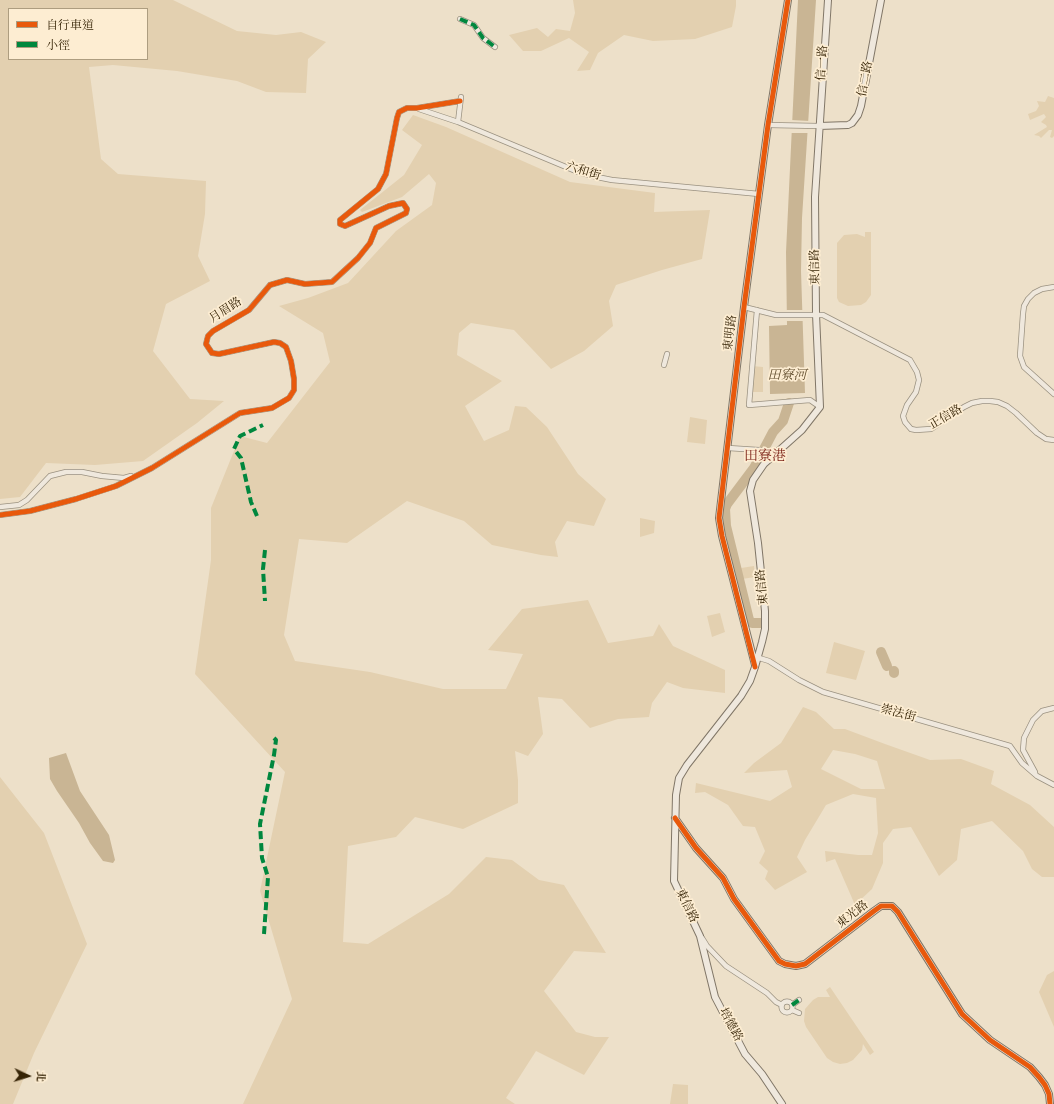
<!DOCTYPE html>
<meta charset="utf-8">
<style>
body{margin:0}
#map{position:relative;width:1054px;height:1104px;overflow:hidden;background:#ede0c9;font-family:"IM FELL English","Noto Serif TC",serif}
canvas{display:block}
.legend{position:absolute;left:8px;top:8px;width:140px;height:52px;box-sizing:border-box;background:#fdedd2;border:1px solid #ad9d80;margin:0;padding:5px 7px;list-style:none;font-size:12px;color:#362406}
.legend li{display:flex;align-items:center;gap:8px;height:20px}
.legend b{width:20px;border:1px solid #ad9d80}
.north{position:absolute;left:8px;top:1056px;width:40px;height:40px;-webkit-text-stroke:3px #fdedd2;paint-order:stroke;rotate:94deg;font-size:11px;font-weight:700;line-height:16px;text-align:center;color:#362406}
.north::after{content:'';display:block;margin:auto;width:14px;height:18px;background:#362406;clip-path:polygon(50% 0,100% 100%,50% 72%,0 100%)}
</style>
<div id="map">
<canvas width="1054" height="1104"></canvas>
<ul class="legend">
<li><b style="height:5px;background:#e8590c"></b>自行車道</li>
<li><b style="height:5px;background:#00873e"></b>小徑</li>
</ul>
<div class="north">北</div>
</div>
<script>
const context = document.querySelector('canvas').getContext('2d');
context.lineJoin = 'round';
function fillPath(path, color) {
  context.fillStyle = color;
  context.fill(path, 'evenodd');
}
function poly(rows) {
  const path = new Path2D();
  for (const r of rows) {
    if (r.length === 3) {
      path.moveTo(r[0] + r[2], r[1]);
      path.arc(r[0], r[1], r[2], 0, 2 * Math.PI);
      continue;
    }
    path.moveTo(r[0], r[1]);
    for (let i = 2; i < r.length; i += 2) path.lineTo(r[i], r[i + 1]);
  }
  return path;
}
function strokePath(path, color, width, dash) {
  context.strokeStyle = color;
  context.lineWidth = width;
  context.lineCap = dash ? 'butt' : 'round';
  context.setLineDash(dash || []);
  context.stroke(path);
}
function label(font, color, halo, rows, align = 'center') {
  context.font = font + ' "IM FELL English","Noto Serif TC",serif';
  context.lineWidth = 3.5;
  context.setLineDash([]);
  context.textBaseline = 'middle';
  context.strokeStyle = halo;
  context.fillStyle = color;
  for (const [text, x, y, turn = 0] of rows) {
    context.save();
    context.translate(x, y);
    context.rotate((+turn || 0) * Math.PI / 180);
    context.textAlign = isNaN(turn) ? turn : align;
    if (halo) context.strokeText(text, 0, 0);
    context.fillText(text, 0, 0);
    context.restore();
  }
}
fillPath(poly([
 [0,0,173,0,237,31,276,35,301,32,326,42,308,59,306,93,266,92,237,81,177,71,113,65,89,67,101,159,118,174,206,181,205,214,198,256,210,281,166,304,153,351,190,399,224,401,197,423,143,461,95,465,46,463,20,497,0,499],
 [9,9,147,9,147,59,9,59],
 [573,0,736,0,736,6,732,27,695,39,653,41,624,35,598,53,590,70,577,71,589,52,569,38,541,51,523,51,509,35,537,28,548,37,556,29,570,31,575,13],
 [1048,96,1054,98,1054,136,1052,138,1050,137,1052,130,1049,130,1041,138,1039,136,1034,135,1047,127,1046,125,1041,122,1046,117,1044,114,1030,120,1028,114,1036,111,1039,106,1037,101,1045,102],
 [413,115,446,127,570,182,655,193,654,212,710,210,702,259,662,270,616,285,609,301,613,326,584,351,551,369,514,330,471,323,459,333,457,355,502,381,465,406,484,441,509,430,515,406,526,407,547,427,578,474,606,499,594,526,567,521,555,542,558,557,541,555,492,545,464,521,407,501,347,543,299,539,284,635,295,661,370,672,443,689,506,689,523,654,488,650,522,609,588,600,608,643,653,636,659,624,673,646,725,670,725,693,683,688,667,682,652,703,649,717,618,719,590,728,562,699,538,697,543,734,528,756,515,751,518,780,518,803,463,829,415,817,396,837,348,846,343,942,368,944,449,894,486,857,512,860,539,880,564,885,606,953,574,951,544,991,576,1032,595,1037,609,1037,584,1075,536,1051,506,1098,515,1104,243,1104,292,999,260,891,285,772,195,674,211,560,211,508,240,436,267,443,330,362,323,333,279,306,308,298,348,283,396,231,432,205,436,183,429,174,402,197,362,212,360,210,404,175,422,145,402,130],
 [865,232,871,232,871,295,866,302,861,305,848,306,839,302,837,298,837,243,844,235,857,234,865,237],
 [752,366,763,367,763,392,750,392],
 [690,417,707,420,705,444,687,442],
 [640,518,655,521,654,533,640,537],
 [754,566,755,577,742,579,741,568],
 [720,613,725,632,712,637,707,616],
 [834,642,865,651,856,680,826,673],
 [803,707,816,712,834,729,845,729,885,744,930,760,961,759,994,771,991,784,1030,805,1054,827,1054,877,1042,877,1032,869,1023,851,992,821,961,829,957,860,939,876,911,827,893,829,883,843,883,863,872,889,855,905,835,859,826,862,825,851,858,855,872,855,878,833,876,798,853,794,826,805,805,840,797,857,807,872,775,890,765,879,768,871,759,863,765,851,755,827,743,826,728,805,705,792,695,793,696,783,770,801,792,787,787,770,744,773,754,763,781,743],
 [833,750,855,754,877,761,885,789,861,789,821,769],
 [0,777,44,833,87,944,34,1053,13,1104,0,1104],
 [1054,971,1054,1027,1039,992,1047,975],
 [830,987,874,1052,870,1055,863,1044,862,1050,853,1060,847,1063,840,1064,833,1062,827,1058,806,1027,804,1021,805,1009,813,1000,818,997,830,997,826,990],
 [673,1084,688,1085,688,1104,670,1104]
]), '#e3d0b0');
fillPath(poly([
 [798,0,816,0,802,218,801,271,805,393,770,394,769,326,787,325,786,252],
 [66,753,80,791,109,835,115,860,113,863,103,861,90,843,79,823,57,791,50,779,49,758]
]), '#c9b594');
fillPath(poly([
 [791,120,810,121,809,133,790,133],
 [785,310,805,310,805,321,785,321]
]), '#ede0c9');
strokePath(poly([
 [761,623,752,623,749,620,726,526,725,509,727,504,754,468,773,432,783,421,789,403],
 [881,652,887,666],
 [894,671,894,673]
]), '#c9b594', 10);
const street = poly([
 [460,19,474,25,483,38,495,47],
 [419,109,458,122,578,172,597,177,612,180,759,194],
 [458,122,461,97],
 [768,125,819,126],
 [1054,287,1042,289,1034,293,1028,299,1024,306,1023,314,1020,356,1024,367,1054,394],
 [744,307,776,315,823,315,910,360,917,372,919,380,916,392,907,405,903,416,905,422,911,429,916,430,931,429,964,407,972,403,982,401,990,401,998,402,1007,406,1016,413,1037,433,1046,439,1054,440],
 [757,310,749,405,810,400,820,407],
 [664,365,667,354],
 [728,448,759,450,768,452,773,455],
 [0,507,19,505,27,500,50,476,66,472,82,472,102,476,124,478,131,476],
 [0,515,30,511,76,499,116,486,152,468,240,413,272,408,289,398,294,390,294,379,291,361,286,347,280,343,274,342,219,354,212,353,206,344,208,336,213,331,249,310,270,285,287,280,305,284,332,282,358,258,370,243,376,228,406,213,407,209,403,203,389,206,345,226,340,224,340,220,378,189,386,174,397,118,399,112,407,108,417,108,460,101],
 [756,657,769,661,799,680,823,692,1010,746,1022,763,1037,776,1054,785],
 [1035,772,1023,750,1024,738,1033,720,1042,711,1054,708],
 [702,938,707,946,726,966,767,993,776,1002,782,1005],
 [787,1007,5.5],
 [792,1005,799,1000],
 [792,1010,799,1013]
]);
const secondary = poly([
 [819,126,848,125,852,123,858,115,861,106,881,0],
 [755,665,722,536,719,518,744,307,768,125,788,0],
 [675,818,696,848,723,878,734,899,779,961,785,964,796,966,805,964,874,911,881,906,892,906,898,912,962,1014,990,1040,1030,1067,1039,1077,1045,1085,1049,1094,1050,1104],
 [782,1104,762,1074,745,1054,715,997,700,936,674,881,676,795,679,778,687,765,741,696,750,681,755,667,762,642,765,629,765,611,758,543,750,491,753,480,764,464,802,430,820,407,816,314,815,197,828,0]
]);
strokePath(street, '#9a9180', 6);
strokePath(secondary, '#807667', 8);
strokePath(street, '#efe8dd', 4.5);
strokePath(secondary, '#efe8dd', 6);
strokePath(poly([
 [460,19,474,25,483,38,495,47],
 [257,516,251,502,241,458,234,449,240,436,263,425],
 [265,550,263,569,265,601],
 [264,934,268,877,262,858,260,824,274,755,276,740,274,738],
 [792,1005,799,1000]
]), '#00873e', 4, [8, 4]);
strokePath(poly([
 [0,515,30,511,76,499,116,486,152,468,240,413,272,408,289,398,294,390,294,379,291,361,286,347,280,343,274,342,219,354,212,353,206,344,208,336,213,331,249,310,270,285,287,280,305,284,332,282,358,258,370,243,376,228,406,213,407,209,403,203,389,206,345,226,340,224,340,220,378,189,386,174,397,118,399,112,407,108,417,108,460,101],
 [755,667,722,536,719,518,744,307,768,125,788,0],
 [675,818,696,848,723,878,734,899,779,961,785,964,796,966,805,964,874,911,881,906,892,906,898,912,962,1014,990,1040,1030,1067,1039,1077,1045,1085,1049,1094,1050,1104]
]), '#e8590c', 5);
label('12px', '#362406', '#fdedd2', [
 ["信一路",823,63,-86],
 ["信二路",866,79,-79],
 ["六和街",583,172,17],
 ["東信路",816,267,-91],
 ["月眉路",226,311,-33],
 ["東明路",731,333,-83],
 ["正信路",946,418,-30],
 ["東信路",763,587,-96],
 ["崇法街",898,714,15],
 ["東信路",686,906,64],
 ["東光路",853,915,-38],
 ["培德路",730,1025,62]
]);
label('italic 13px', '#645030', '#fdedd2', [
 ["田寮河",787,376]
]);
label('14px', '#7a1f14', '#fdedd2', [
 ["田寮港",765,457]
]);
</script>
